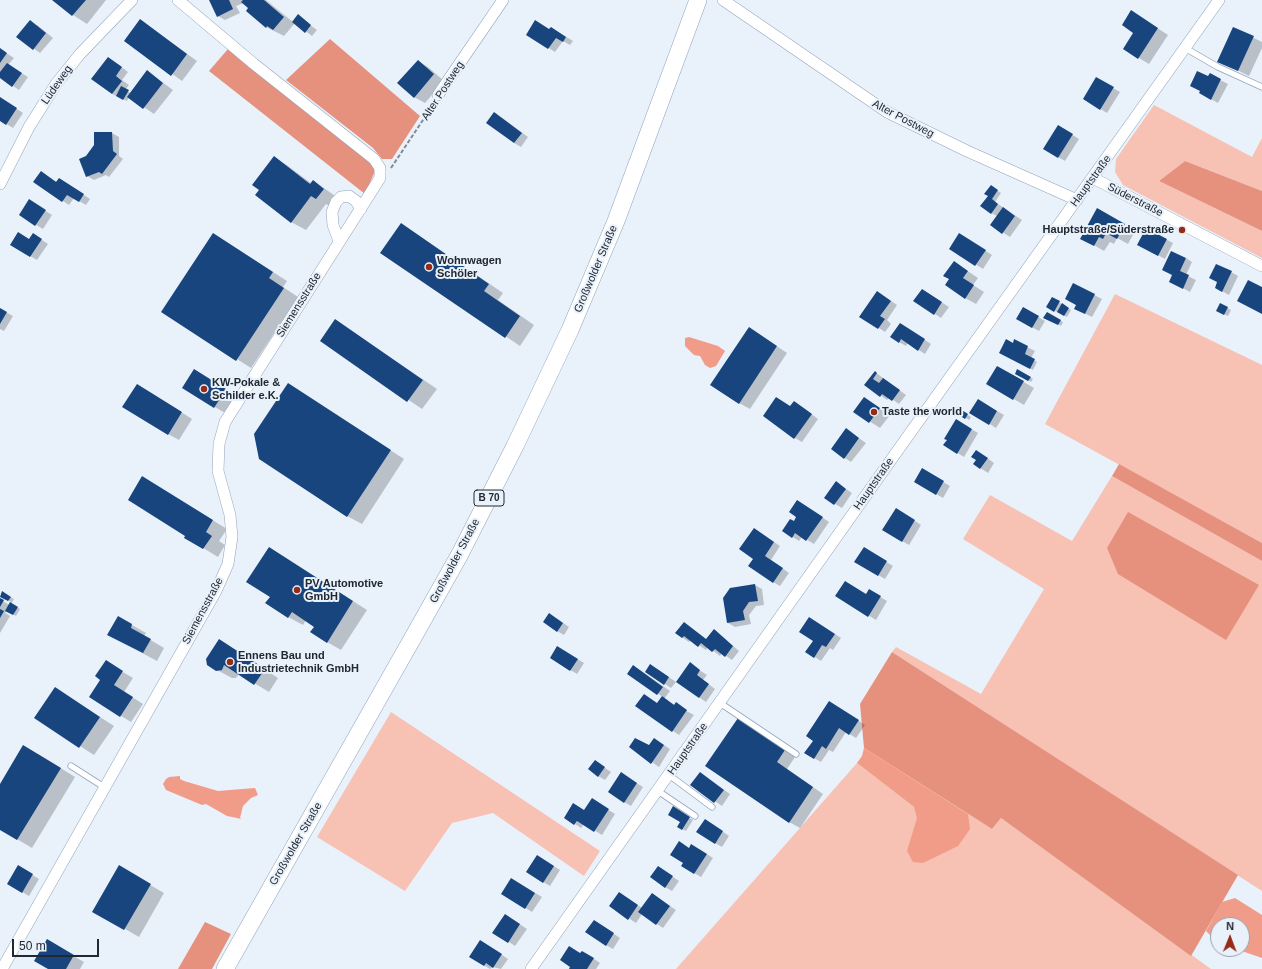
<!DOCTYPE html>
<meta charset="utf-8">
<style>
body{margin:0}
#map{position:relative;width:1262px;height:969px;overflow:hidden;background:#e9f1fb;font-family:Arial,sans-serif}
canvas{display:block}
.north{position:absolute;left:1210px;top:917px;width:40px;height:40px;box-sizing:border-box;background:#e9f1fb;border:1px solid #99a1aa;border-radius:50%;rotate:1deg;font-size:11px;font-weight:700;line-height:16px;text-align:center;color:#212831}
.north::after{content:'';display:block;margin:auto;width:14px;height:18px;background:#952c17;clip-path:polygon(50% 0,100% 100%,50% 72%,0 100%)}
.scale{position:absolute;left:12px;top:939px;width:87px;height:18px;box-sizing:border-box;border:2px solid #212831;border-top:0;padding-left:5px;font-size:12px;line-height:14px;white-space:nowrap;color:#212831;-webkit-text-stroke:3px #e9f1fb;paint-order:stroke}
</style>
<div id="map">
<canvas width="1262" height="969"></canvas>
<div class="north">N</div>
<div class="scale">50 m</div>
</div>
<script>
const context = document.querySelector('canvas').getContext('2d');
context.lineJoin = 'round';
function fillPath(path, color) {
  context.fillStyle = color;
  context.fill(path, 'evenodd');
}
function poly(rows) {
  const path = new Path2D();
  for (const r of rows) {
    path.moveTo(r[0], r[1]);
    for (let i = 2; i < r.length; i += 2) path.lineTo(r[i], r[i + 1]);
  }
  return path;
}
function strokePath(path, color, width, dash) {
  context.strokeStyle = color;
  context.lineWidth = width;
  context.lineCap = dash ? 'butt' : 'round';
  context.setLineDash(dash || []);
  context.stroke(path);
}
function label(font, color, halo, rows, align = 'center') {
  context.font = font + ' Arial,sans-serif';
  context.lineWidth = 4;
  context.setLineDash([]);
  context.textBaseline = 'middle';
  context.strokeStyle = halo;
  context.fillStyle = color;
  for (const [text, x, y, turn = 0] of rows) {
    context.save();
    context.translate(x, y);
    context.rotate((+turn || 0) * Math.PI / 180);
    context.textAlign = isNaN(turn) ? turn : align;
    if (halo) context.strokeText(text, 0, 0);
    context.fillText(text, 0, 0);
    context.restore();
  }
}
fillPath(poly([
 [1154,105,1252,157,1262,138,1262,191,1185,161,1159,181,1262,231,1262,258,1123,185,1115,172,1116,159],
 [1115,294,1262,365,1262,543,1045,424],
 [1112,476,1262,561,1262,891,892,652,896,647,981,694,1044,589,963,539,990,495,1072,541],
 [391,712,600,851,584,876,493,813,452,823,405,891,317,837],
 [857,763,914,807,945,838,968,814,992,829,1001,818,1211,969,676,969]
]), '#f7c1b4');
fillPath(poly([
 [330,39,420,116,392,159,382,159,373,148,286,80],
 [228,49,373,163,375,171,365,194,209,71],
 [1185,161,1262,191,1262,231,1159,181],
 [1119,464,1262,543,1262,561,1112,476],
 [1128,512,1259,585,1226,640,1118,574,1107,548],
 [892,652,1238,875,1191,956,1001,818,992,829,864,748,860,704],
 [205,922,231,934,212,969,178,969]
]), '#e6917e');
fillPath(poly([
 [689,337,718,346,725,351,716,366,710,368,705,365,700,356,694,355,685,346,685,338],
 [864,748,968,814,970,829,958,846,923,863,913,862,907,851,917,818,914,807,857,763,862,756],
 [180,776,180,779,184,781,218,791,255,788,258,795,251,798,243,806,240,818,242,819,227,816,206,804,202,805,166,790,163,784,166,779,169,777],
 [1235,898,1262,915,1262,958,1236,949,1242,949,1242,925,1218,925,1218,943,1206,931,1222,902]
]), '#f19b89');
fillPath(poly([
 [54,0,106,0,87,24,73,15],
 [210,0,266,0,293,22,298,16,317,30,312,36,295,23,284,36,266,27,244,3,236,6,240,13,225,20,218,16],
 [1142,18,1168,35,1149,64,1139,58],
 [140,20,197,61,182,81,125,40],
 [37,25,53,38,40,53,18,37],
 [552,28,573,41,570,45,563,41,555,52,527,34,550,30],
 [1234,28,1262,42,1262,48,1249,76,1219,61],
 [0,49,14,58,8,65,28,77,19,90,0,77],
 [418,61,428,67,444,81,425,103,414,97],
 [115,62,128,72,122,80,129,85,125,90,131,93,148,72,173,90,154,114,129,97,127,101,112,94],
 [1210,75,1228,84,1218,103,1207,97],
 [1096,78,1120,92,1107,113,1084,99],
 [0,98,23,113,13,128,0,120],
 [501,117,528,137,521,147,514,143],
 [1065,130,1079,139,1065,161,1058,157],
 [95,133,112,133,119,137,119,156,123,159,109,177,106,175,94,180,87,176,87,157,95,145],
 [274,157,288,166,312,184,314,181,338,198,331,207,326,204,306,230,291,222,260,190],
 [41,172,57,182,66,183,90,199,86,205,74,198,69,205,35,182],
 [991,186,1001,193,995,202,1022,220,1010,237,991,225,997,216,991,213,989,196],
 [36,205,52,215,43,229,20,215],
 [1097,210,1135,231,1128,244,1117,238,1114,244,1110,242,1104,251,1082,238],
 [1146,229,1173,243,1165,259,1145,248],
 [415,233,503,293,498,300,534,325,520,346,382,253],
 [33,234,48,244,37,260,11,245,30,240],
 [214,234,287,281,283,287,298,297,251,368,163,312],
 [966,238,992,255,983,269,950,248],
 [1186,258,1192,262,1186,275,1196,280,1190,292,1170,281],
 [954,262,978,278,973,285,984,292,976,304,965,298,950,279],
 [1231,272,1238,276,1229,295,1216,288],
 [1073,284,1102,299,1092,317,1082,312],
 [929,294,949,307,941,318,935,314],
 [884,296,897,305,887,320,891,324,885,332,861,316],
 [1052,298,1071,310,1067,317,1047,307],
 [1220,304,1231,310,1228,316,1217,311],
 [1023,308,1045,321,1039,331,1017,319],
 [0,309,13,316,4,331,0,329],
 [1047,313,1063,322,1061,326,1045,317],
 [335,320,437,389,422,409,321,341],
 [907,328,931,344,925,354,908,343,906,346,899,342],
 [760,335,787,353,750,409,739,403],
 [1015,341,1035,351,1031,358,1037,362,1033,370,1007,356],
 [998,367,1034,388,1024,405,988,384],
 [1018,371,1033,379,1031,382,1016,374],
 [875,372,906,395,899,404,889,397,887,400,866,385],
 [205,377,236,396,225,413,183,388],
 [288,384,404,459,362,524,347,516],
 [148,391,192,419,179,440,168,434],
 [864,398,890,415,880,428,855,412],
 [978,400,1004,415,996,428,971,412],
 [801,406,818,419,802,442,795,438,791,407],
 [957,408,971,417,969,420,955,411],
 [956,420,978,433,964,457,945,445],
 [847,430,866,443,851,462,845,458],
 [983,455,994,463,988,473,974,464],
 [923,470,950,486,943,498,916,482],
 [157,486,227,529,219,541,225,545,218,557,185,537,187,535],
 [843,487,852,493,842,508,825,498],
 [804,505,829,522,814,544,802,537,799,541,783,531,794,522],
 [903,513,921,525,909,545,902,541],
 [761,533,780,546,771,560,789,573,780,586,773,582,754,558],
 [864,548,893,566,885,579,856,562],
 [284,557,367,610,341,650,327,642,315,627,306,620,303,625,288,617,271,597],
 [755,585,762,589,764,605,756,606,749,615,751,624,735,627,728,623],
 [869,590,887,601,876,620,837,596,866,595],
 [2,593,14,599,11,604,20,609,16,616,7,611,5,613,10,616,0,633,0,599,9,605,11,602,1,596],
 [118,617,146,633,144,636,164,648,157,661,108,635],
 [556,618,569,627,564,635,557,631],
 [816,622,841,638,833,650,830,648,821,661,807,652,814,640],
 [684,623,707,640,715,630,739,651,732,660,722,653,720,656,708,647,706,650,691,640,689,642,676,633],
 [234,649,278,678,269,692,239,674,236,678,232,678,217,670],
 [564,651,584,663,577,674,551,658],
 [690,664,707,675,703,680,715,689,706,702,677,682],
 [116,668,133,678,124,692,143,704,131,722,90,697,102,679],
 [657,669,676,682,671,688,646,672],
 [640,670,670,691,664,699,694,715,679,735,673,731,658,704,663,697,628,674],
 [55,688,114,726,94,755,36,718],
 [836,706,865,725,856,738,846,732,833,752,829,750,821,762,814,758],
 [749,726,795,757,787,769,823,794,800,828,789,822],
 [661,743,670,749,659,767,630,747,650,747],
 [38,754,75,777,32,848,0,829,0,786],
 [595,761,611,772,605,780,598,776],
 [628,778,643,787,631,806,624,802],
 [707,778,730,794,722,806,692,785],
 [599,804,615,814,602,835,584,824,581,828,575,824,585,811],
 [673,808,693,820,686,831,678,827,681,822],
 [712,824,729,836,722,847,715,843],
 [690,849,699,849,713,858,701,877,694,873],
 [544,860,560,870,550,886,543,882],
 [18,866,39,879,29,896,8,884],
 [119,867,164,893,139,937,94,911],
 [659,867,679,881,672,891,665,887],
 [512,879,542,897,532,912,503,894],
 [652,894,676,910,663,928,642,914,636,923,610,906,626,897,642,908],
 [512,919,527,929,515,946,509,942],
 [601,925,620,938,613,949,606,945],
 [47,941,84,962,80,969,50,969],
 [487,945,508,959,501,969,493,967,490,969,470,957],
 [581,954,590,956,600,963,596,969,571,969]
]), '#0003');
fillPath(poly([
 [52,0,86,0,72,16],
 [209,0,229,0,233,9,217,17],
 [243,0,264,0,284,17,273,30,267,26,266,28,246,11,248,8,241,2],
 [1131,10,1158,28,1138,59,1123,49,1133,33,1122,25],
 [298,14,311,25,305,33,292,22],
 [140,19,187,54,171,76,124,41],
 [30,20,46,33,33,50,16,37],
 [535,20,549,29,551,27,566,37,563,42,556,38,548,49,526,35],
 [1233,27,1254,36,1238,71,1217,62],
 [0,48,7,53,0,63],
 [108,57,122,67,116,76,122,81,112,94,91,79],
 [418,60,434,74,414,98,397,83],
 [7,63,22,73,12,87,0,78,0,72],
 [147,70,163,83,143,109,127,97],
 [1197,71,1208,76,1210,73,1221,79,1211,100,1199,93,1200,91,1190,86],
 [1096,77,1114,87,1100,110,1083,99],
 [121,86,129,90,123,100,116,96],
 [0,97,17,108,6,125,0,121],
 [494,112,522,133,514,143,486,123],
 [1058,125,1073,134,1058,158,1043,149],
 [94,132,112,132,113,151,117,154,102,174,99,172,86,177,79,159,86,156,94,145],
 [274,156,310,184,313,180,324,189,316,199,311,196,291,223,255,195,259,190,252,185],
 [41,171,56,182,59,178,84,194,79,202,67,195,62,202,33,182],
 [991,185,998,190,992,199,998,204,991,214,980,206,988,196,984,194],
 [29,199,46,210,35,226,19,215],
 [1003,207,1015,216,1002,234,990,225],
 [1097,208,1125,224,1117,239,1106,233,1103,239,1099,237,1094,246,1080,239],
 [401,223,489,284,484,291,520,316,505,338,380,253],
 [1146,228,1167,239,1158,256,1137,245],
 [18,232,29,239,33,233,42,239,30,257,10,245],
 [213,233,273,272,269,278,284,288,236,361,161,312],
 [959,233,986,250,975,266,949,249],
 [1171,251,1186,258,1180,271,1189,275,1183,289,1169,282,1172,275,1162,270],
 [954,261,968,271,963,278,974,285,965,299,945,285,949,279,943,276],
 [1216,264,1232,271,1222,292,1215,288,1217,282,1209,278],
 [1248,280,1262,287,1262,314,1237,301],
 [1073,283,1095,294,1085,314,1074,309,1076,305,1065,299],
 [922,289,942,302,934,315,913,301],
 [877,291,891,301,880,316,885,319,878,329,859,317],
 [1052,297,1060,301,1054,312,1046,307],
 [1062,303,1069,308,1064,316,1057,312],
 [1220,303,1228,307,1224,315,1216,311],
 [1023,307,1039,316,1032,328,1016,319],
 [0,308,7,312,0,324],
 [1047,312,1061,320,1058,325,1043,318],
 [335,319,423,380,407,402,320,341],
 [900,323,925,339,918,351,901,339,899,343,890,337],
 [749,327,777,346,739,404,710,385],
 [1006,339,1013,343,1014,339,1028,346,1025,354,1035,359,1030,369,999,353],
 [997,366,1024,381,1013,400,986,384],
 [194,369,226,389,214,408,182,388],
 [1017,369,1031,377,1028,381,1015,374],
 [875,371,877,373,873,379,879,383,883,378,900,390,892,401,882,394,880,397,864,385],
 [288,383,391,450,347,517,259,459,254,434],
 [137,384,182,412,168,435,122,407],
 [776,397,790,406,794,401,812,414,794,439,763,416],
 [864,397,880,408,869,423,853,412],
 [978,399,997,411,989,425,969,413],
 [957,407,968,414,965,419,954,412],
 [956,419,972,429,957,454,943,445,947,440,944,439],
 [846,428,859,438,844,459,831,449],
 [976,450,988,458,980,469,973,464,976,460,971,457],
 [922,468,944,481,936,495,914,482],
 [142,476,213,520,206,532,212,536,203,549,184,538,185,536,128,500],
 [836,481,846,489,834,505,824,498],
 [797,500,823,517,806,541,795,533,792,538,782,531,790,519,794,521,796,517,789,512],
 [896,508,915,520,902,542,882,530],
 [754,528,774,542,765,556,783,568,773,583,748,566,753,559,739,549],
 [269,547,353,601,327,643,310,632,314,627,292,612,288,618,265,603,270,597,246,582],
 [864,547,887,561,878,576,854,562],
 [845,581,866,594,869,589,881,596,868,617,835,596],
 [755,584,758,601,749,602,743,611,745,620,727,623,723,598,730,588],
 [2,591,11,597,8,601,0,597],
 [0,598,4,600,0,607],
 [10,602,18,607,13,615,5,611],
 [0,609,4,611,0,618],
 [549,613,563,623,557,632,543,622],
 [118,616,132,624,131,628,151,639,143,653,107,635],
 [809,617,835,634,826,647,822,645,814,658,805,652,813,641,799,632],
 [684,622,706,639,714,629,733,646,725,657,715,649,712,652,701,643,698,647,684,636,682,638,675,633],
 [219,639,265,669,254,685,224,665,222,670,216,671,207,665,206,659],
 [557,646,578,659,570,671,550,658],
 [106,660,123,671,114,685,133,697,120,717,89,697,100,680,95,676],
 [690,662,700,670,697,675,709,684,699,698,676,682],
 [650,664,669,677,664,685,645,672],
 [633,665,663,687,657,695,627,674],
 [55,687,100,717,79,748,34,718],
 [644,694,657,703,662,696,674,705,676,702,687,710,672,732,635,706],
 [829,701,859,720,849,735,839,728,826,749,822,746,814,759,804,753,813,741,806,736],
 [738,718,785,750,777,762,813,787,789,823,705,766],
 [635,738,649,745,654,738,664,745,651,764,629,747],
 [23,745,61,768,17,840,0,830,0,784],
 [595,760,605,767,598,777,588,769],
 [621,772,637,783,624,803,608,792],
 [700,772,724,790,714,803,690,785],
 [592,798,609,809,594,832,577,821,574,825,564,818,573,803,584,810],
 [673,806,690,817,682,830,677,827,680,822,668,815],
 [705,819,723,831,715,844,696,832],
 [679,841,689,848,691,844,707,854,694,874,681,866,683,863,670,855],
 [537,855,554,866,543,883,526,872],
 [18,865,33,874,22,893,7,884],
 [119,865,151,884,124,930,92,912],
 [658,866,673,876,665,888,650,877],
 [511,878,535,893,525,909,501,894],
 [619,892,638,905,628,920,609,906],
 [652,893,670,906,656,925,638,912],
 [505,914,520,924,508,943,492,933],
 [594,920,614,933,606,946,585,932],
 [47,939,74,955,66,969,48,969,34,961],
 [480,940,502,954,493,968,486,963,484,966,469,957],
 [569,946,580,953,582,951,594,958,587,969,569,969,570,967,560,960]
]), '#18457d');
const service = poly([
 [1185,48,1218,67,1262,87],
 [720,703,796,754],
 [71,766,104,787],
 [669,775,712,807],
 [658,791,695,816]
]);
const minor = poly([
 [723,0,887,112,967,151,1077,200],
 [438,95,503,0],
 [1093,178,1262,266],
 [0,184,29,127,56,84,80,54,132,0],
 [339,241,333,225,332,212,336,202,341,197,349,196,356,201,361,209],
 [2,969,216,591,228,564,232,537,230,515,218,471,219,444,225,422,380,178,380,168,374,159,254,64,178,0],
 [531,969,898,450,1219,0]
]);
const primary = poly([
 [225,969,415,634,460,554,515,446,570,330,616,221,698,0]
]);
strokePath(service, '#92a3ba', 7);
strokePath(minor, '#92a3ba', 12);
strokePath(primary, '#92a3ba', 18);
strokePath(poly([
 [391,168,433,105]
]), '#828a93', 2, [4, 2]);
strokePath(service, '#fff', 5.5);
strokePath(minor, '#fff', 11);
strokePath(primary, '#fff', 17);
for (const [x, y, r, color] of [
 [1182,230,4,"#952c17"],
 [429,267,4,"#952c17"],
 [204,389,4,"#952c17"],
 [874,412,4,"#952c17"],
 [297,590,4,"#952c17"],
 [230,662,4,"#952c17"]
]) {
  const dot = new Path2D();
  dot.arc(x, y, r, 0, 2 * Math.PI);
  context.fillStyle = color;
  context.fill(dot);
  strokePath(dot, '#e9f1fb', 1.5);
}
for (const [x, y, w] of [
 [489,498,30]
]) {
  const box = new Path2D();
  box.roundRect(x - w / 2, y - 8, w, 16, 3);
  context.fillStyle = '#e9f1fb';
  context.fill(box);
  strokePath(box, '#212831', 1);
}
label('bold 10px', '#212831', null, [
 ["B 70",489,498]
]);
label('11px', '#212831', '#e9f1fb', [
 ["Lüdeweg",57,85,-55],
 ["Alter Postweg",443,91,-57],
 ["Alter Postweg",903,119,28],
 ["Hauptstraße",1091,181,-54],
 ["Süderstraße",1135,200,27],
 ["Großwolder Straße",596,269,-67],
 ["Siemensstraße",299,305,-58],
 ["Hauptstraße",874,484,-55],
 ["Großwolder Straße",455,561,-62],
 ["Siemensstraße",203,611,-62],
 ["Hauptstraße",688,749,-55],
 ["Großwolder Straße",296,844,-60]
]);
label('bold 11px', '#212831', '#e9f1fb', [
 ["Hauptstraße/Süderstraße",1174,230,"right"],
 ["Wohnwagen",437,261],
 ["Schöler",437,274],
 ["KW-Pokale &",212,383],
 ["Schilder e.K.",212,396],
 ["Taste the world",882,412],
 ["PV Automotive",305,584],
 ["GmbH",305,597],
 ["Ennens Bau und",238,656],
 ["Industrietechnik GmbH",238,669]
], 'left');
</script>
